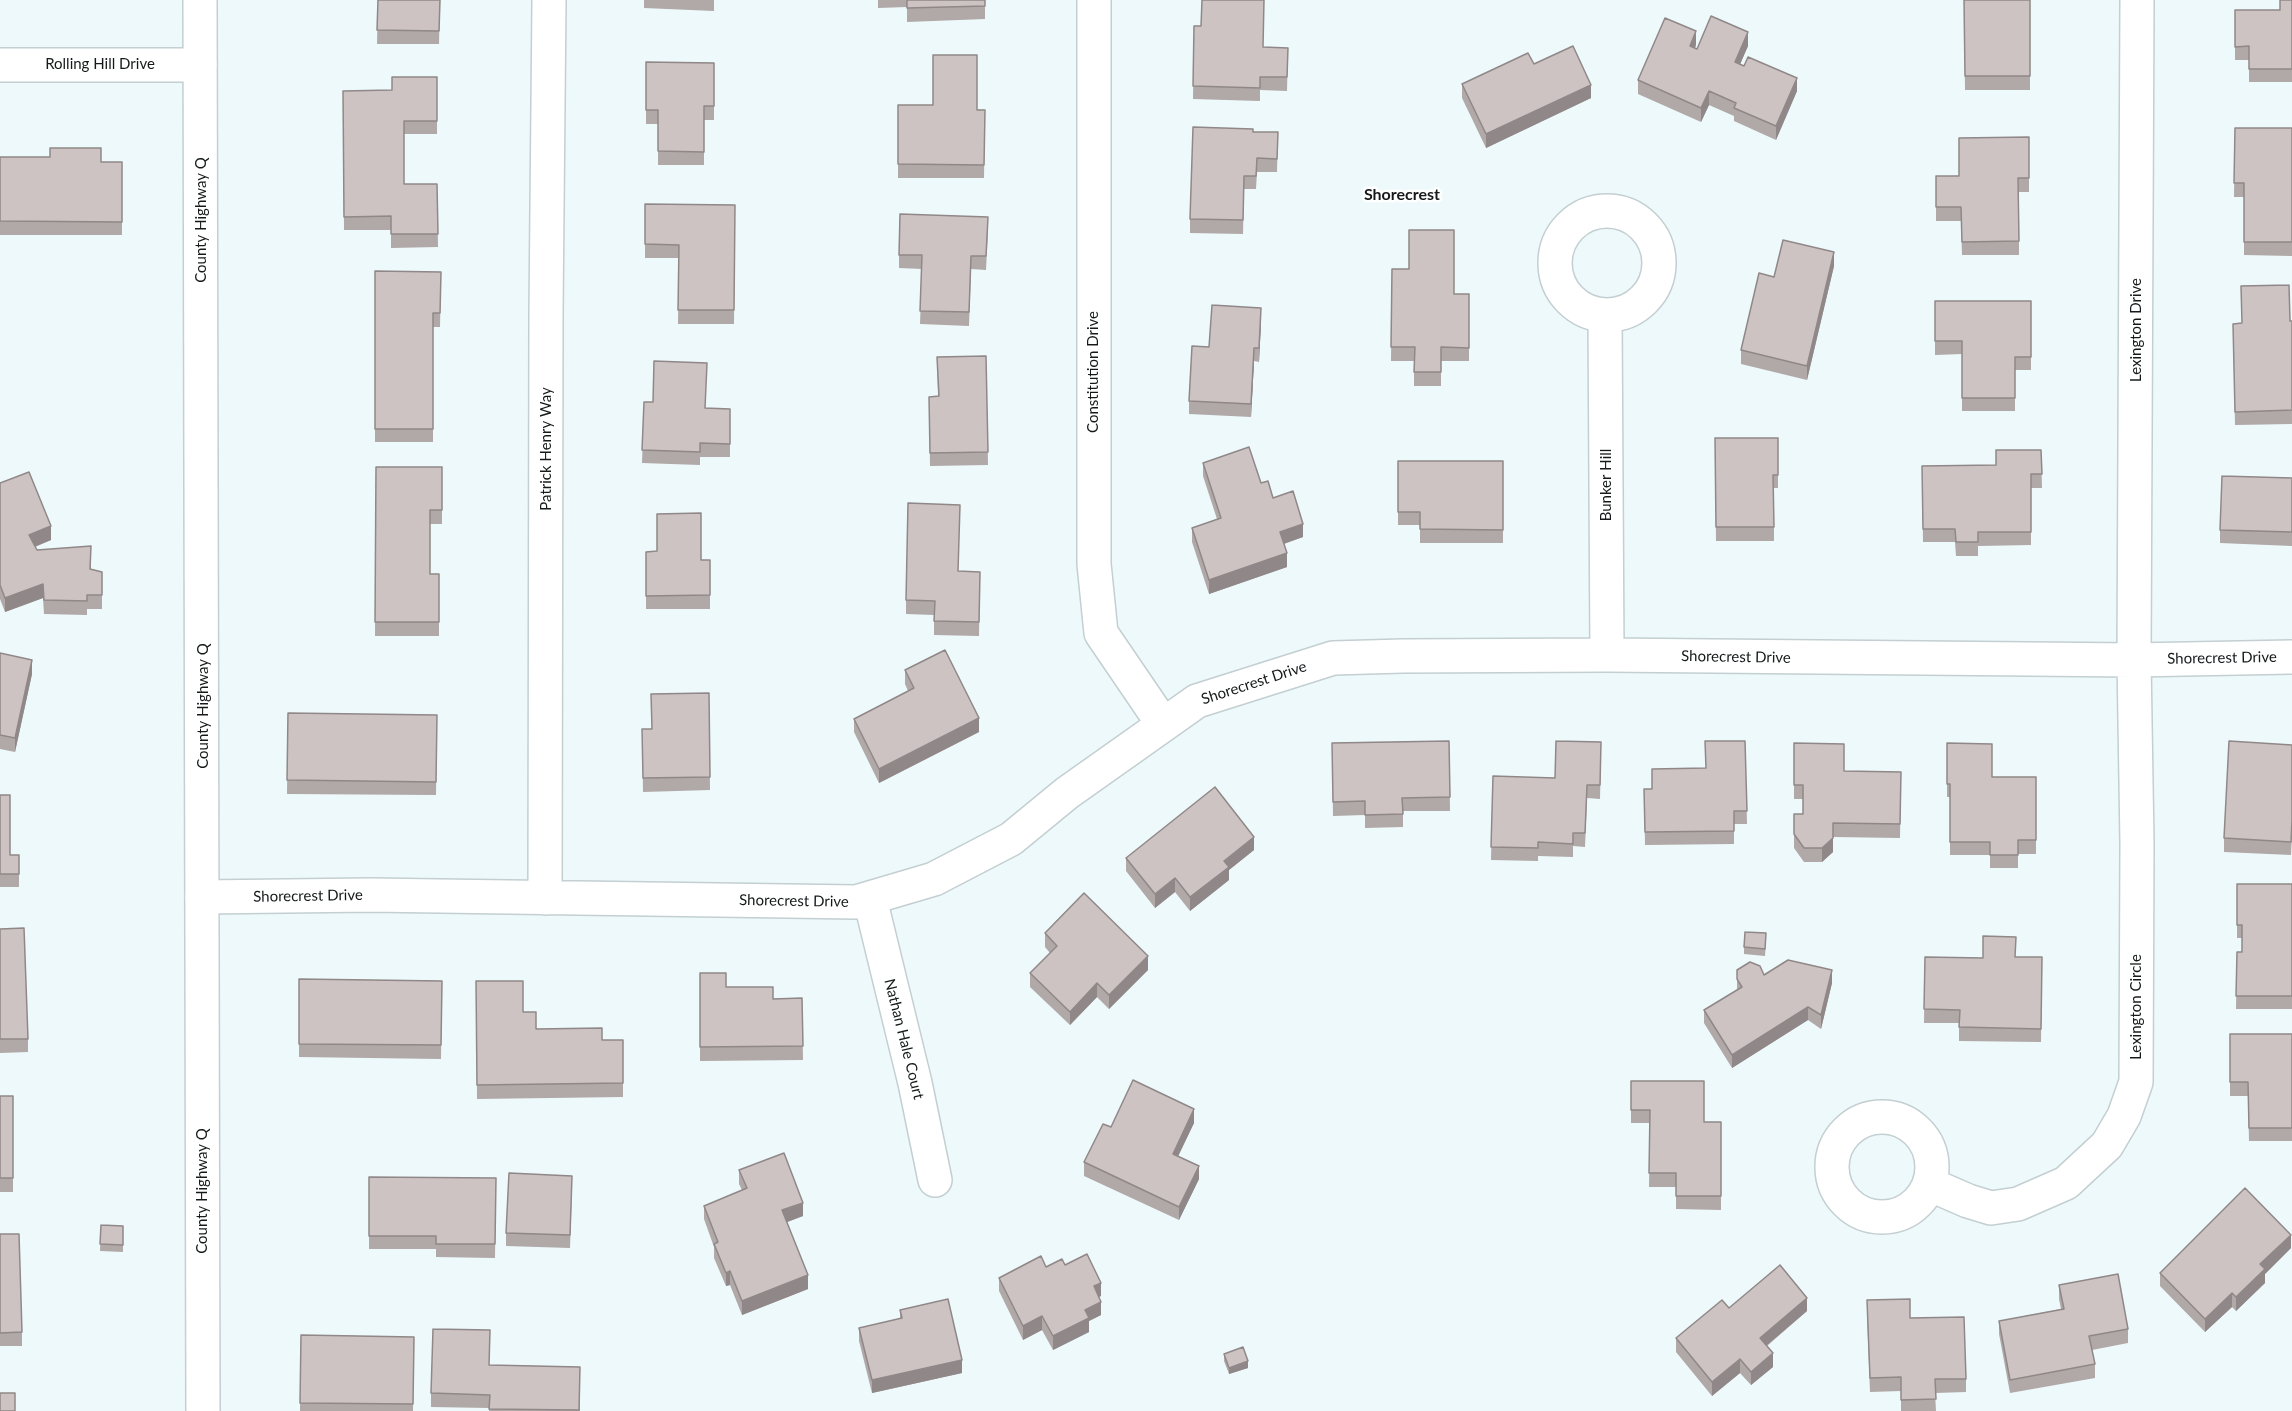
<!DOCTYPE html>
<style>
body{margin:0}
canvas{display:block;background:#edf9fb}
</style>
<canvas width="2292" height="1411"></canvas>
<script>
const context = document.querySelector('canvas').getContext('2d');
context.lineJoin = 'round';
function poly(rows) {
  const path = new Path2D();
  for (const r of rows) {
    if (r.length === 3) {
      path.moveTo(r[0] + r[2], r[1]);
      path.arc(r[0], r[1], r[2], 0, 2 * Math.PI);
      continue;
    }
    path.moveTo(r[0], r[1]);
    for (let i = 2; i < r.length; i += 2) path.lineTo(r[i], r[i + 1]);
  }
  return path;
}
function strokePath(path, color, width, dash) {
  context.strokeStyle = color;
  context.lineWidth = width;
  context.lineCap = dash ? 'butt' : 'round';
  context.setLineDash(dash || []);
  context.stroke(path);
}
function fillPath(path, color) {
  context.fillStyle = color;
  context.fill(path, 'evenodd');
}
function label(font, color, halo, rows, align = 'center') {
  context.font = font + ' Lato,sans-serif';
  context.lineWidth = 5;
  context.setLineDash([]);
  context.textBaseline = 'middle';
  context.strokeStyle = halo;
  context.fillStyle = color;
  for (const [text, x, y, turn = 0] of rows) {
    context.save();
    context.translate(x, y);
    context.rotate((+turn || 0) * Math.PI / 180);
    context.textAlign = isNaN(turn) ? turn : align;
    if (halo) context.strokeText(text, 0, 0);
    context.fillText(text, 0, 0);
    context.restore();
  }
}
const street = poly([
 [1094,0,1094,564,1101,633,1163,724],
 [0,65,200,65],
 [1607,263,52],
 [1605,315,1607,655],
 [202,897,370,895,856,902,934,879,1011,839,1067,793,1197,701,1333,658,1403,656,1607,655,2134,660,2292,657],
 [545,898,546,312,549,0],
 [870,899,915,1083,935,1180],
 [1882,1167,50],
 [1929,1184,1968,1201,1991,1208,2018,1204,2066,1183,2107,1145,2124,1116,2136,1082,2137,844,2134,660,2137,0]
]);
const secondary = poly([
 [200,0,203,1411]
]);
strokePath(street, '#c3cfd1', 36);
strokePath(secondary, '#c3cfd1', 36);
strokePath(street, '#fff', 33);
strokePath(secondary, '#fff', 33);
fillPath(poly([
 [378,0,440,0,439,44,377,44],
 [644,0,714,0,714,11,644,8],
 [878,0,985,0,985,19,907,22,907,7,878,8],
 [1964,0,2030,0,2030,90,1965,90],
 [2292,0,2292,82,2249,82,2249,60,2235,60,2235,10,2280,10],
 [1194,26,1263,47,1288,48,1287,91,1260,90,1260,101,1193,99],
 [1696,45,1695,48,1697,49,1748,46,1740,64,1797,91,1776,140,1734,121,1734,116,1709,105,1701,122,1638,94,1638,80],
 [646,62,714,63,714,120,704,120,704,165,658,165,658,124,646,124],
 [1534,64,1591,98,1486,148,1462,98,1462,84],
 [437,77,437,134,404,134,404,184,437,184,438,247,391,248,391,230,344,230,343,91,392,90],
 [898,105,985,110,984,178,898,178],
 [2235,128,2292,128,2292,256,2244,255,2244,197,2234,197],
 [1253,132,1278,132,1277,172,1257,172,1256,189,1244,189,1243,234,1190,233,1190,219],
 [2029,137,2029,192,2019,192,2019,255,1962,255,1961,221,1936,221,1936,176,1959,176],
 [0,157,101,162,122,162,122,235,0,235],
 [645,204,735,205,734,324,678,324,679,258,645,258],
 [988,230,986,270,971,269,969,326,920,324,922,269,899,268,899,255],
 [1834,266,1807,380,1741,364,1741,350,1774,277],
 [1392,269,1454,294,1469,294,1469,361,1441,361,1441,386,1414,386,1414,361,1391,361],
 [375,271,441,272,440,327,433,327,433,442,375,442],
 [1935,301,2031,301,2031,370,2015,370,2015,411,1962,411,1962,354,1935,355],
 [1261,321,1259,362,1254,361,1251,417,1189,414,1189,401,1209,347],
 [2290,321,2292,321,2292,424,2235,425,2233,324],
 [986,356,988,465,930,466,929,397,938,396,937,357],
 [644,402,706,408,730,409,730,457,700,457,700,465,642,463],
 [1715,438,1778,438,1778,488,1774,488,1774,541,1716,541],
 [2041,450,2042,488,2031,488,2031,545,1978,546,1978,556,1956,556,1955,542,1923,542,1922,466,1996,465],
 [1398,461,1503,461,1503,543,1420,543,1420,525,1398,525],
 [1203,463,1261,483,1273,498,1303,537,1284,544,1287,567,1209,594,1192,542,1192,528,1217,519,1203,476],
 [376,467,442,467,442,524,430,524,430,574,439,574,439,636,375,636],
 [2292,478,2292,546,2220,543,2220,530],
 [0,483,51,540,35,547,37,550,91,560,91,569,102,572,102,609,87,609,87,615,44,614,43,598,5,612,0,599],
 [646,552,701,560,710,560,710,609,646,609],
 [958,571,980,572,979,636,934,635,934,615,906,614,906,600],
 [0,653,32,674,15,752,0,749],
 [905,670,979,732,879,783,854,732,854,719,908,691,905,684],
 [709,693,710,790,643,792,642,729,651,729],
 [288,713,437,715,436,795,287,794],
 [1449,741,1450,811,1403,811,1403,827,1365,828,1365,815,1333,816,1332,743],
 [1745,741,1747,824,1734,824,1734,844,1645,845,1644,789,1652,789,1706,768],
 [1794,743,1844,771,1901,772,1900,838,1833,837,1833,852,1822,862,1804,862,1794,848,1794,814,1803,814,1803,799,1794,799],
 [1947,743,1992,777,2036,777,2036,854,2018,854,2018,868,1990,868,1990,855,1950,855,1950,797,1947,797],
 [2292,745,2292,834,2291,855,2224,852,2224,838],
 [1601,756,1600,799,1587,798,1585,847,1573,846,1573,857,1538,856,1538,861,1491,860,1493,776,1555,778],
 [0,795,10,855,19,855,19,887,0,887],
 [1254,850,1229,870,1229,880,1190,911,1175,892,1155,908,1126,871,1126,858],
 [2237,884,2292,884,2292,1009,2236,1009,2237,952,2242,952,2242,938,2237,938],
 [0,929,28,1039,28,1052,0,1053],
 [1045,933,1148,970,1109,1009,1097,997,1070,1025,1030,987,1030,973,1050,953,1045,947],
 [1766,940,1765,956,1744,954,1744,947],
 [1925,957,1983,958,2042,957,2041,1042,1959,1041,1959,1023,1924,1023],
 [1737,970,1764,975,1832,983,1821,1029,1808,1020,1732,1068,1704,1023,1704,1010,1737,990],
 [700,973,726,987,773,999,802,998,803,1060,700,1061],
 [299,979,442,981,441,1059,299,1057],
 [476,981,523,1012,536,1029,602,1040,623,1040,623,1097,477,1099],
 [2230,1034,2292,1034,2292,1141,2249,1141,2248,1096,2230,1096],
 [1631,1081,1704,1122,1721,1122,1721,1210,1676,1209,1676,1187,1649,1187,1650,1123,1631,1123],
 [0,1096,13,1096,13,1192,0,1192],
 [1194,1123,1178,1156,1199,1179,1179,1220,1084,1176,1084,1162,1111,1127],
 [739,1170,803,1216,787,1222,808,1289,742,1315,730,1285,726,1286,714,1258,714,1247,704,1219,704,1206,742,1190,739,1184],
 [369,1177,496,1178,495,1258,436,1257,436,1249,369,1249],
 [572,1189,570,1248,506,1246,506,1233],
 [101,1225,123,1226,123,1252,100,1251],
 [0,1234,22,1332,22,1346,0,1346],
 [2291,1248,2265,1274,2265,1283,2236,1311,2232,1307,2205,1332,2160,1286,2160,1273],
 [1065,1265,1101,1296,1099,1297,1101,1315,1089,1321,1089,1332,1053,1350,1042,1330,1023,1340,999,1291,999,1278],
 [2059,1285,2128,1329,2128,1343,2092,1350,2095,1364,2095,1378,2010,1393,1999,1334,1999,1321,2061,1309,2059,1299],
 [1729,1308,1807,1311,1767,1346,1773,1367,1751,1385,1740,1373,1712,1396,1676,1352,1676,1338],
 [900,1310,962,1373,872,1393,859,1341,859,1328,900,1319],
 [1867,1314,1910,1318,1966,1379,1966,1392,1935,1393,1936,1411,1901,1411,1901,1391,1870,1392],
 [301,1335,414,1337,413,1411,300,1411],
 [1224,1354,1248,1368,1229,1374,1224,1361],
 [489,1365,580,1367,580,1411,489,1411,489,1408,431,1407,431,1393]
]), '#b1a8a8');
fillPath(poly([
 [1696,31,1696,45,1690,59,1690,46],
 [1748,32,1748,46,1735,76,1735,62],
 [1797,78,1797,91,1776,140,1776,126],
 [1591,85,1591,98,1486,148,1486,134],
 [1709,91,1709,105,1701,122,1701,108],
 [1834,252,1834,266,1807,380,1807,366],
 [1261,308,1261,321,1259,362,1259,348],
 [1254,348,1254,361,1251,417,1251,404],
 [1303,524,1303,537,1280,545,1280,532],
 [51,526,51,540,29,549,29,535],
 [1287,553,1287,567,1209,594,1209,580],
 [43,584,43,598,5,612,5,598],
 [32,660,32,674,15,752,15,738],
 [979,718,979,732,879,783,879,769],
 [1254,837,1254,850,1229,870,1229,880,1190,911,1190,897,1224,861],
 [1833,838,1833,852,1822,862,1822,848],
 [1175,878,1175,892,1155,908,1155,894],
 [1148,956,1148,970,1109,1009,1109,995],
 [1832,970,1832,983,1821,1029,1821,1015],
 [1097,983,1097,997,1070,1025,1070,1012],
 [1808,1007,1808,1020,1732,1068,1732,1055],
 [1194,1109,1194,1123,1173,1167,1173,1154],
 [1199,1166,1199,1179,1179,1220,1179,1207],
 [803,1203,803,1216,782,1224,782,1210],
 [2291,1235,2291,1248,2265,1274,2265,1283,2236,1311,2236,1297,2260,1264],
 [730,1271,730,1285,726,1286,726,1273],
 [808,1275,808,1289,742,1315,742,1301],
 [1101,1283,1101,1296,1094,1299,1094,1286],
 [2232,1293,2232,1307,2205,1332,2205,1319],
 [1807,1298,1807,1311,1760,1351,1760,1338],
 [1101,1302,1101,1315,1089,1321,1089,1332,1053,1350,1053,1336,1085,1310],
 [1042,1316,1042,1330,1023,1340,1023,1326],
 [1773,1353,1773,1367,1751,1385,1751,1372],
 [1740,1359,1740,1373,1712,1396,1712,1382],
 [962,1360,962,1373,872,1393,872,1380],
 [1248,1361,1248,1368,1229,1374,1229,1368]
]), '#908888');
const building = poly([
 [378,0,440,0,439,31,377,30,378,0],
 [907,0,985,0,985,6,907,8,907,0],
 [1202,0,1264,0,1263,47,1288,48,1287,77,1260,77,1260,88,1193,86,1194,26,1201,26,1202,0],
 [1964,0,2030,0,2030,76,1965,76,1964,0],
 [2280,0,2292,0,2292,69,2249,69,2249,46,2235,47,2235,10,2280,10,2280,0],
 [1711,16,1748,32,1735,62,1744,66,1748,57,1797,78,1776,126,1734,108,1736,103,1709,91,1701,108,1638,80,1665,18,1696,31,1690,46,1697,49,1711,16],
 [1573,46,1591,85,1486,134,1462,84,1528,53,1534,64,1573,46],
 [933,55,977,55,977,110,985,110,984,165,898,164,898,105,933,105,933,55],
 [646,62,714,63,714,106,704,106,704,152,658,151,658,110,646,110,646,62],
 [392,77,437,77,437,121,404,121,404,184,437,184,438,234,391,234,391,216,344,217,343,91,392,90,392,77],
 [1193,127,1253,129,1253,132,1278,132,1277,159,1257,158,1256,176,1244,176,1243,220,1190,219,1193,127],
 [2235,128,2292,128,2292,242,2244,242,2244,183,2234,183,2235,128],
 [2029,137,2029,178,2018,178,2019,241,1962,242,1961,207,1936,207,1936,176,1959,176,1959,138,2029,137],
 [50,148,101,148,101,162,122,162,122,222,0,221,0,157,50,157,50,148],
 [645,204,735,205,734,310,678,310,679,245,645,244,645,204],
 [900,214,988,217,986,256,971,256,969,312,920,311,922,255,899,255,900,214],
 [1409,230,1454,230,1454,294,1469,294,1469,348,1441,347,1441,372,1414,372,1415,347,1391,347,1392,269,1409,269,1409,230],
 [1783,240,1834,252,1807,366,1741,350,1759,273,1774,277,1783,240],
 [375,271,441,272,440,313,433,313,433,429,375,429,375,271],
 [2289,285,2290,321,2292,321,2292,410,2235,412,2233,324,2242,323,2241,286,2289,285],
 [1935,301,2031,301,2031,357,2015,357,2015,398,1962,398,1962,341,1935,341,1935,301],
 [1212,305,1261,308,1259,348,1254,348,1251,404,1189,401,1192,346,1209,347,1212,305],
 [986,356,988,452,930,453,929,397,939,396,937,357,986,356],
 [654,361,707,363,705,408,730,409,730,444,700,443,700,452,642,450,644,402,653,402,654,361],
 [1715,438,1778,438,1778,475,1773,475,1774,527,1716,527,1715,438],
 [1249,447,1261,483,1268,481,1273,498,1293,491,1303,524,1280,532,1287,553,1209,580,1192,528,1221,518,1203,463,1249,447],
 [1996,450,2041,450,2042,474,2031,474,2031,532,1978,532,1978,542,1956,542,1955,529,1923,529,1922,466,1996,465,1996,450],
 [1398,461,1503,461,1503,530,1420,529,1420,512,1398,512,1398,461],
 [376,467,442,467,442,510,430,510,430,574,439,574,439,622,375,622,376,467],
 [29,472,51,526,29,535,37,550,91,546,90,569,102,572,102,595,87,595,87,601,44,600,43,584,5,598,0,585,0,483,29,472],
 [2222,476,2292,478,2292,532,2220,530,2222,476],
 [908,503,960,505,958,571,980,572,979,622,934,621,935,601,906,600,908,503],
 [701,513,701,560,710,560,710,595,646,596,646,552,657,551,657,514,701,513],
 [945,650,979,718,879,769,854,719,914,688,905,670,945,650],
 [0,653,32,660,15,738,0,735,0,653],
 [709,693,710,777,643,778,642,729,652,729,651,694,709,693],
 [288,713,437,715,436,782,287,780,288,713],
 [1449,741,1450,797,1402,798,1403,814,1365,815,1365,801,1333,802,1332,743,1449,741],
 [1556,741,1601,742,1600,785,1587,785,1585,833,1573,833,1573,844,1538,842,1538,848,1491,847,1493,776,1555,778,1556,741],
 [1705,741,1745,741,1747,811,1734,811,1734,831,1645,832,1644,789,1652,789,1652,769,1706,768,1705,741],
 [2229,741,2292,745,2292,820,2291,842,2224,838,2229,741],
 [1794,743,1844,744,1844,771,1901,772,1900,824,1833,823,1833,838,1822,848,1804,848,1794,834,1794,814,1803,814,1803,785,1794,785,1794,743],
 [1947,743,1992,744,1992,777,2036,777,2036,840,2018,840,2018,855,1990,855,1990,842,1950,842,1950,784,1947,784,1947,743],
 [1215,787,1254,837,1224,861,1229,867,1190,897,1175,878,1155,894,1126,858,1215,787],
 [0,795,10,795,10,855,19,855,19,874,0,874,0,795],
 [2237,884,2292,884,2292,996,2236,996,2237,952,2242,952,2242,925,2237,925,2237,884],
 [1084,893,1148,956,1109,995,1097,983,1070,1012,1030,973,1057,946,1045,933,1084,893],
 [24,928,28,1039,0,1039,0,929,24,928],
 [1745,932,1766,933,1765,949,1744,947,1745,932],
 [1983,936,2016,937,2015,957,2042,957,2041,1029,1959,1027,1960,1010,1924,1009,1925,957,1983,958,1983,936],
 [1788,960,1832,970,1821,1015,1808,1007,1732,1055,1704,1010,1742,987,1737,979,1737,970,1750,962,1760,966,1764,975,1788,960],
 [700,973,726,973,726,987,773,987,773,999,802,998,803,1046,700,1047,700,973],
 [299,979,442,981,441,1045,299,1044,299,979],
 [476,981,523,981,523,1012,536,1012,536,1029,602,1028,602,1040,623,1040,623,1083,477,1085,476,981],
 [2230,1034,2292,1034,2292,1128,2249,1128,2248,1082,2230,1082,2230,1034],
 [1133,1080,1194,1109,1173,1154,1199,1166,1179,1207,1084,1162,1103,1124,1111,1127,1133,1080],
 [1631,1081,1704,1081,1704,1122,1721,1122,1721,1196,1676,1196,1676,1173,1649,1173,1650,1110,1631,1110,1631,1081],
 [0,1096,13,1096,13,1178,0,1178,0,1096],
 [784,1153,803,1203,782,1210,808,1275,742,1301,730,1271,726,1273,714,1244,718,1242,704,1206,747,1188,739,1170,784,1153],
 [509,1173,572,1176,570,1235,506,1233,509,1173],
 [369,1177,496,1178,495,1244,436,1244,436,1236,369,1236,369,1177],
 [2245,1188,2291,1235,2260,1264,2265,1269,2236,1297,2232,1293,2205,1319,2160,1273,2245,1188],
 [101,1225,123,1226,123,1245,100,1244,101,1225],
 [0,1234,19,1234,22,1332,0,1333,0,1234],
 [1087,1254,1101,1283,1094,1286,1101,1302,1085,1310,1089,1318,1053,1336,1042,1316,1023,1326,999,1278,1041,1256,1046,1267,1062,1259,1065,1265,1087,1254],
 [1780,1265,1807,1298,1760,1338,1773,1353,1751,1372,1740,1359,1712,1382,1676,1338,1722,1300,1729,1308,1780,1265],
 [2118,1274,2128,1329,2089,1336,2095,1364,2010,1380,1999,1321,2064,1309,2059,1285,2118,1274],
 [948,1299,962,1360,872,1380,859,1328,902,1318,900,1310,948,1299],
 [1910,1299,1910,1318,1964,1317,1966,1379,1935,1379,1936,1399,1901,1400,1901,1377,1870,1378,1867,1300,1910,1299],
 [433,1329,490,1330,489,1365,580,1367,579,1410,489,1409,490,1395,431,1393,433,1329],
 [301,1335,414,1337,413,1404,300,1403,301,1335],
 [1243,1347,1248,1361,1229,1368,1224,1354,1243,1347],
 [0,1393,15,1393,15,1411,0,1411,0,1393]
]);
fillPath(building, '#cec3c3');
strokePath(building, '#908888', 1.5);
label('15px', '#15191a', '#fff', [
 ["Rolling Hill Drive",100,64],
 ["County Highway Q",201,220,-90],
 ["Lexington Drive",2136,330,-90],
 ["Constitution Drive",1093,372,-90],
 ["Patrick Henry Way",546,449,-90],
 ["Bunker Hill",1606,485,-90],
 ["Shorecrest Drive",1736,657,1],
 ["Shorecrest Drive",2222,658,-1],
 ["Shorecrest Drive",1254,683,-18],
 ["County Highway Q",203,706,-90],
 ["Shorecrest Drive",308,896,-1],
 ["Shorecrest Drive",794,901,1],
 ["Lexington Circle",2136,1007,-90],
 ["Nathan Hale Court",904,1039,76],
 ["County Highway Q",202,1191,-90]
]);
label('bold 16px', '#15191a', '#fff', [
 ["Shorecrest",1402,195]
]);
</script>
